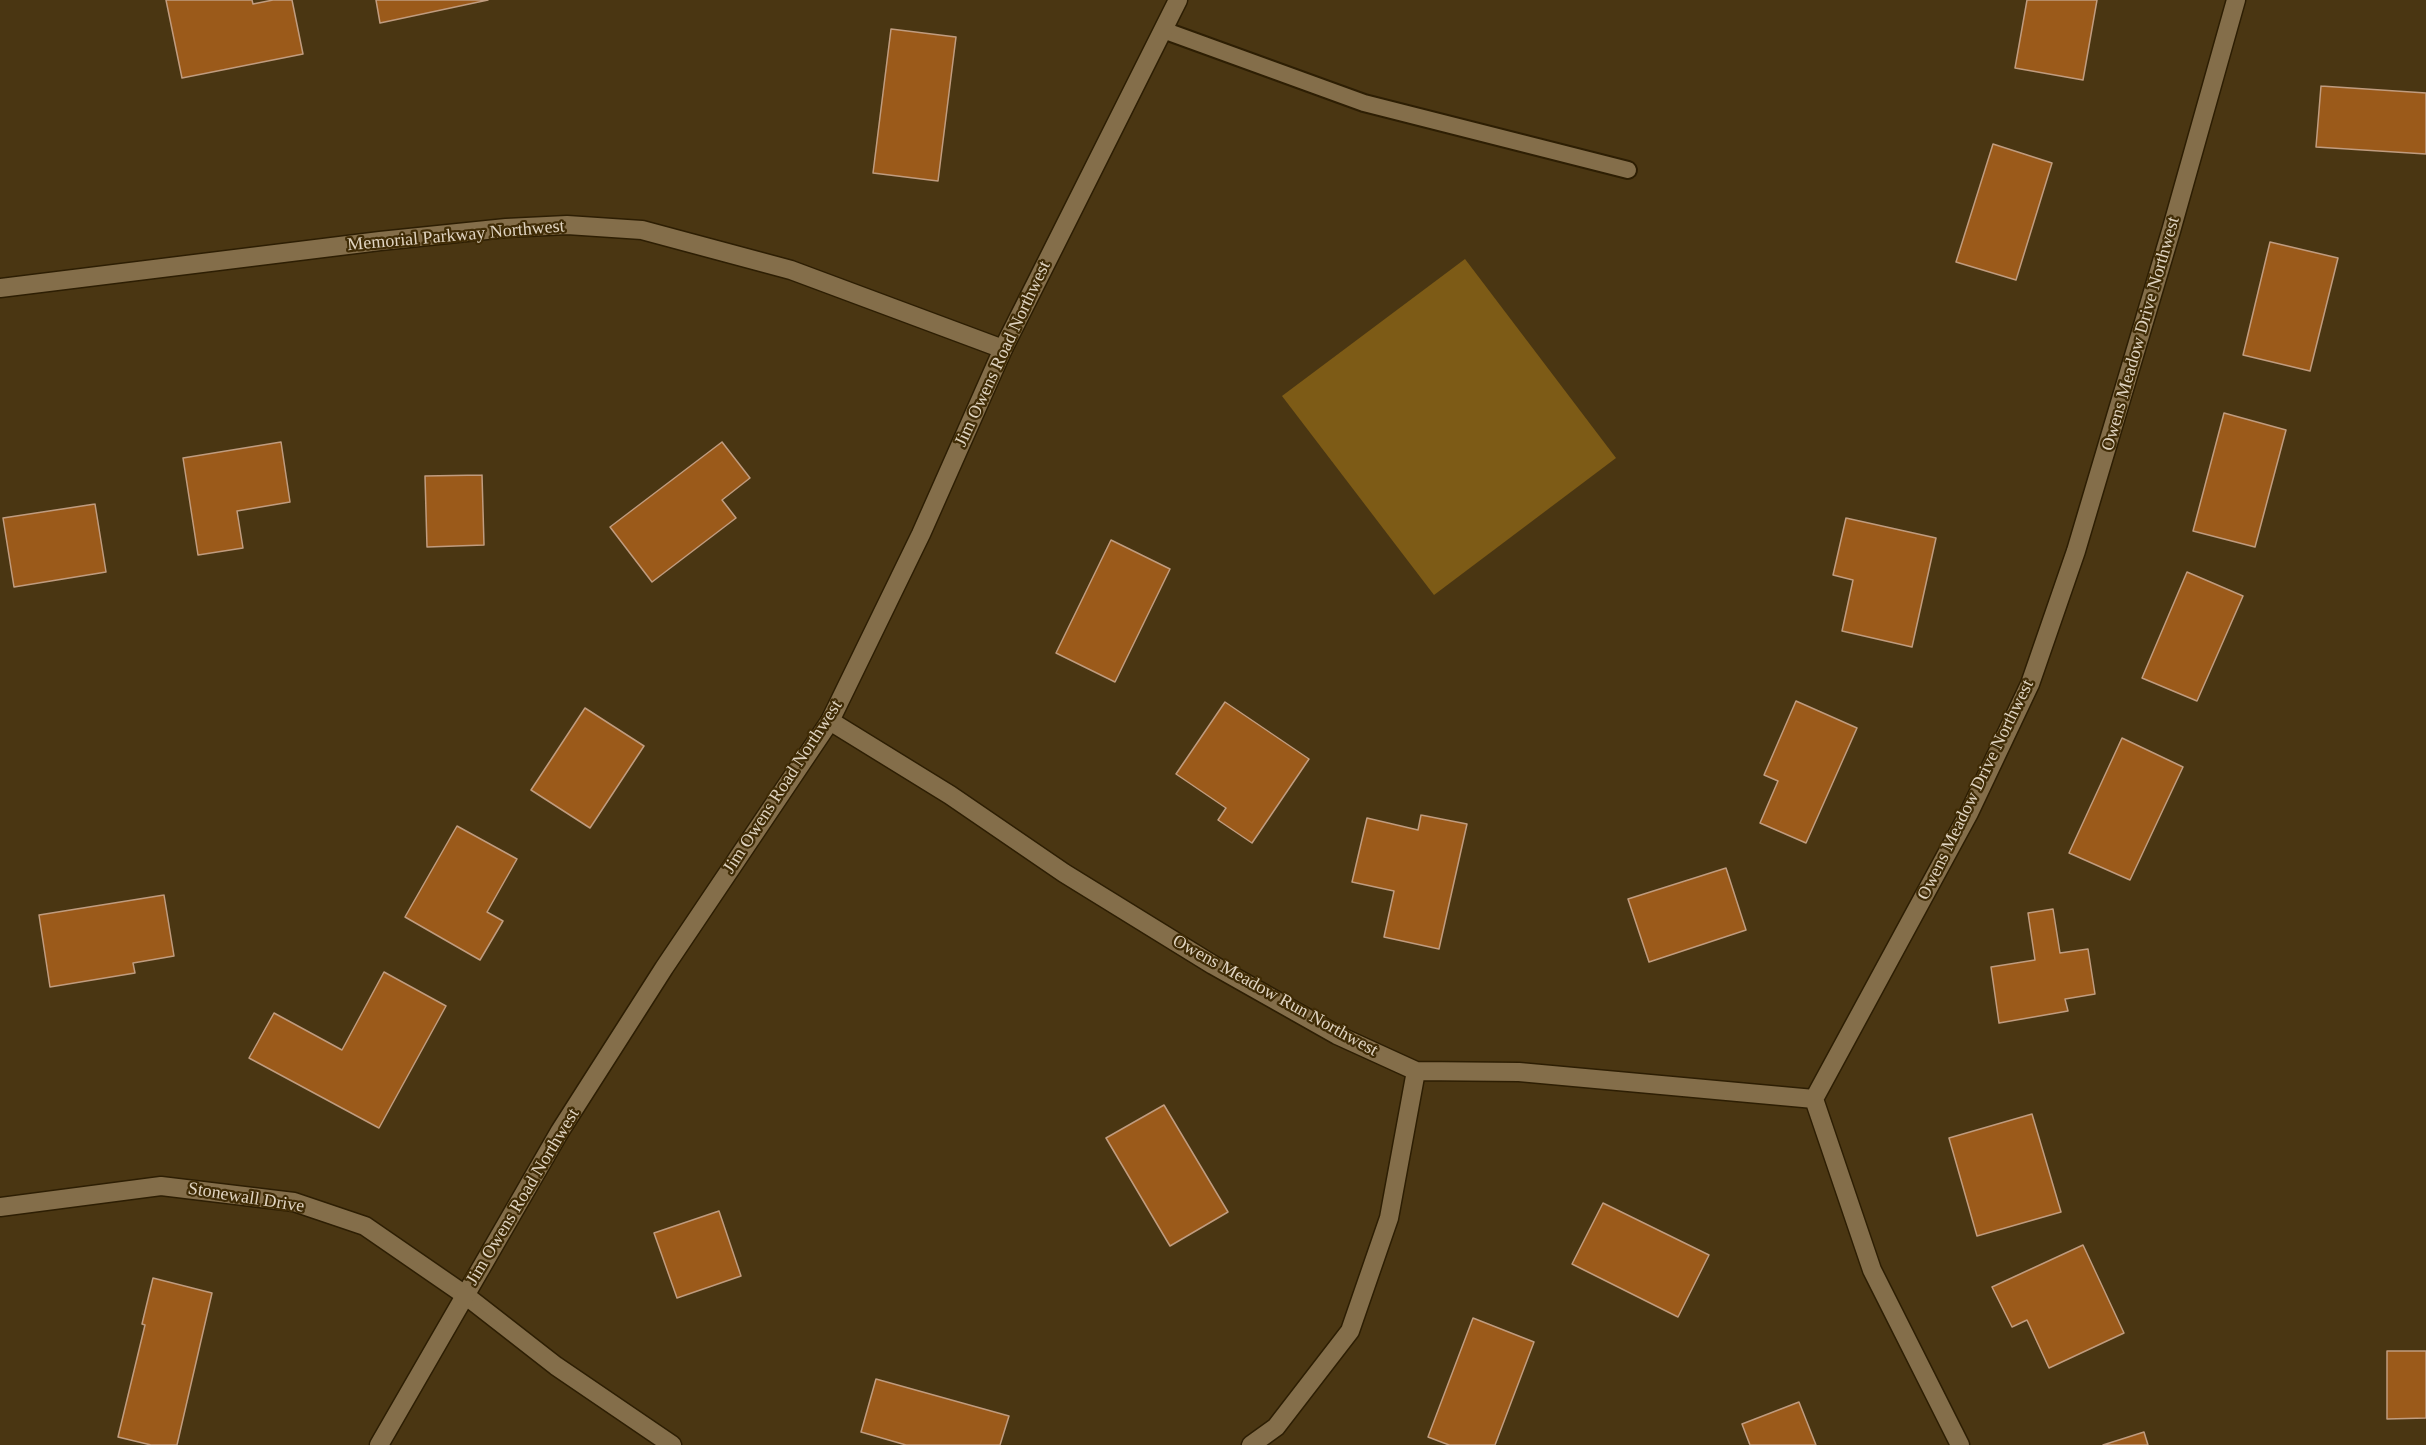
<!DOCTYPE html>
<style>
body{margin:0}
canvas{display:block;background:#4a3612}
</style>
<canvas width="2426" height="1445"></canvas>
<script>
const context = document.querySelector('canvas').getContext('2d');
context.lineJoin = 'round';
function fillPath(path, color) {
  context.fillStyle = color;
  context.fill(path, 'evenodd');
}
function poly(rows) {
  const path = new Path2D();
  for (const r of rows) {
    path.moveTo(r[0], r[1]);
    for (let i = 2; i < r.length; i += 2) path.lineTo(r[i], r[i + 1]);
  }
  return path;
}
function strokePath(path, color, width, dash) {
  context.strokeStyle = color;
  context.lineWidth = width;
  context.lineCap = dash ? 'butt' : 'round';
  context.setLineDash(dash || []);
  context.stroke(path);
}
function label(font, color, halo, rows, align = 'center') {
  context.font = font + ' Georgia,serif';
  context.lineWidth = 4.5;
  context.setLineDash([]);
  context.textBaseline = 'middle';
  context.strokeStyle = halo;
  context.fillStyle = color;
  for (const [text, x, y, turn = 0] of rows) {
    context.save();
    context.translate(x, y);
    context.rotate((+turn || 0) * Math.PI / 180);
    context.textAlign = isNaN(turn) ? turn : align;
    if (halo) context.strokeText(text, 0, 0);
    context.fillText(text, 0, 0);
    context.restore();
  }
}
fillPath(poly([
 [1465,259,1616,458,1434,595,1282,396]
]), '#7d5b16');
const building = poly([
 [166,0,252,0,253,4,273,0,292,0,303,54,182,78,166,0],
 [376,0,488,0,380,23,376,0],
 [2027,0,2097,0,2083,80,2015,68,2027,0],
 [891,29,956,37,938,181,873,173,891,29],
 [2321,86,2426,93,2426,154,2316,147,2321,86],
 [1993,144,2052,163,2016,280,1956,262,1993,144],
 [2270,242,2338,258,2310,371,2243,355,2270,242],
 [2224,413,2286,430,2255,547,2193,531,2224,413],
 [281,442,290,502,237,511,243,548,198,555,183,458,281,442],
 [722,442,750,478,722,500,736,518,652,582,610,527,722,442],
 [482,475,484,545,427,547,425,476,482,475],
 [95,504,106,572,14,587,3,518,95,504],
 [1846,518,1936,538,1912,647,1842,631,1853,580,1833,575,1846,518],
 [1111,540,1170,569,1115,682,1056,653,1111,540],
 [2187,572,2243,596,2197,701,2142,678,2187,572],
 [1796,701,1857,728,1806,843,1760,823,1778,781,1764,775,1796,701],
 [1225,702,1309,759,1252,843,1218,820,1226,808,1176,774,1225,702],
 [585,708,644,746,590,828,531,790,585,708],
 [2122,738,2183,767,2130,880,2069,853,2122,738],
 [1421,815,1467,824,1439,949,1384,937,1394,891,1352,882,1367,818,1418,830,1421,815],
 [457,826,517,859,487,912,503,921,480,960,405,917,457,826],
 [1726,868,1746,930,1649,962,1628,899,1726,868],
 [164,895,174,956,133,963,135,973,50,987,39,915,164,895],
 [2053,909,2060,953,2088,949,2095,994,2065,999,2068,1011,1999,1023,1991,967,2035,960,2028,913,2053,909],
 [384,972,446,1006,379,1128,249,1058,274,1013,342,1050,384,972],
 [1164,1105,1228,1212,1170,1246,1106,1138,1164,1105],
 [2032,1114,2061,1212,1977,1236,1949,1138,2032,1114],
 [1603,1203,1709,1255,1678,1317,1572,1264,1603,1203],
 [719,1211,741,1276,677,1298,654,1233,719,1211],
 [2083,1245,2124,1333,2049,1368,2027,1320,2012,1327,1992,1287,2083,1245],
 [153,1278,212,1293,177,1445,151,1445,118,1437,145,1325,142,1324,153,1278],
 [1473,1318,1534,1342,1495,1445,1449,1445,1428,1437,1473,1318],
 [2387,1351,2426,1351,2426,1418,2387,1419,2387,1351],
 [876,1379,1009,1416,1000,1445,906,1445,861,1432,876,1379],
 [1799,1402,1816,1445,1750,1445,1742,1424,1799,1402],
 [2144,1432,2148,1445,2103,1445,2144,1432]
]);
fillPath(building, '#9b5a1a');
strokePath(building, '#c09c7f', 1.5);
const lane = poly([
 [1163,30,1364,103,1628,170]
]);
const street = poly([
 [0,288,380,241,506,228,567,225,642,230,791,270,1003,349],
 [830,721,950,795,1064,873,1213,965,1337,1035,1416,1071,1519,1072,1814,1099],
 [0,1207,161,1186,294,1202,365,1226,465,1295,556,1366,672,1445],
 [1251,1445,1276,1427,1350,1331,1389,1218,1416,1071],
 [1960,1445,1872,1270,1814,1099,1969,813,2030,684,2076,551,2171,231,2236,0]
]);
const secondary = poly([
 [379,1445,560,1131,664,968,830,721,921,534,1003,349,1178,0]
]);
strokePath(lane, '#2d1e03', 20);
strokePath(street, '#2d1e03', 21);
strokePath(secondary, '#2d1e03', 21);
strokePath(lane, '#846e4a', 16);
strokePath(street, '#846e4a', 18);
strokePath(secondary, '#846e4a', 18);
label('18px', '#e0d4c1', '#402c06', [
 ["Memorial Parkway Northwest",456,236,-5],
 ["Owens Meadow Drive Northwest",2141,334,-74],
 ["Jim Owens Road Northwest",1003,354,-65],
 ["Jim Owens Road Northwest",783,787,-57],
 ["Owens Meadow Drive Northwest",1976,790,-64],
 ["Owens Meadow Run Northwest",1275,996,29],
 ["Jim Owens Road Northwest",523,1197,-59],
 ["Stonewall Drive",246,1198,9]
]);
</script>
